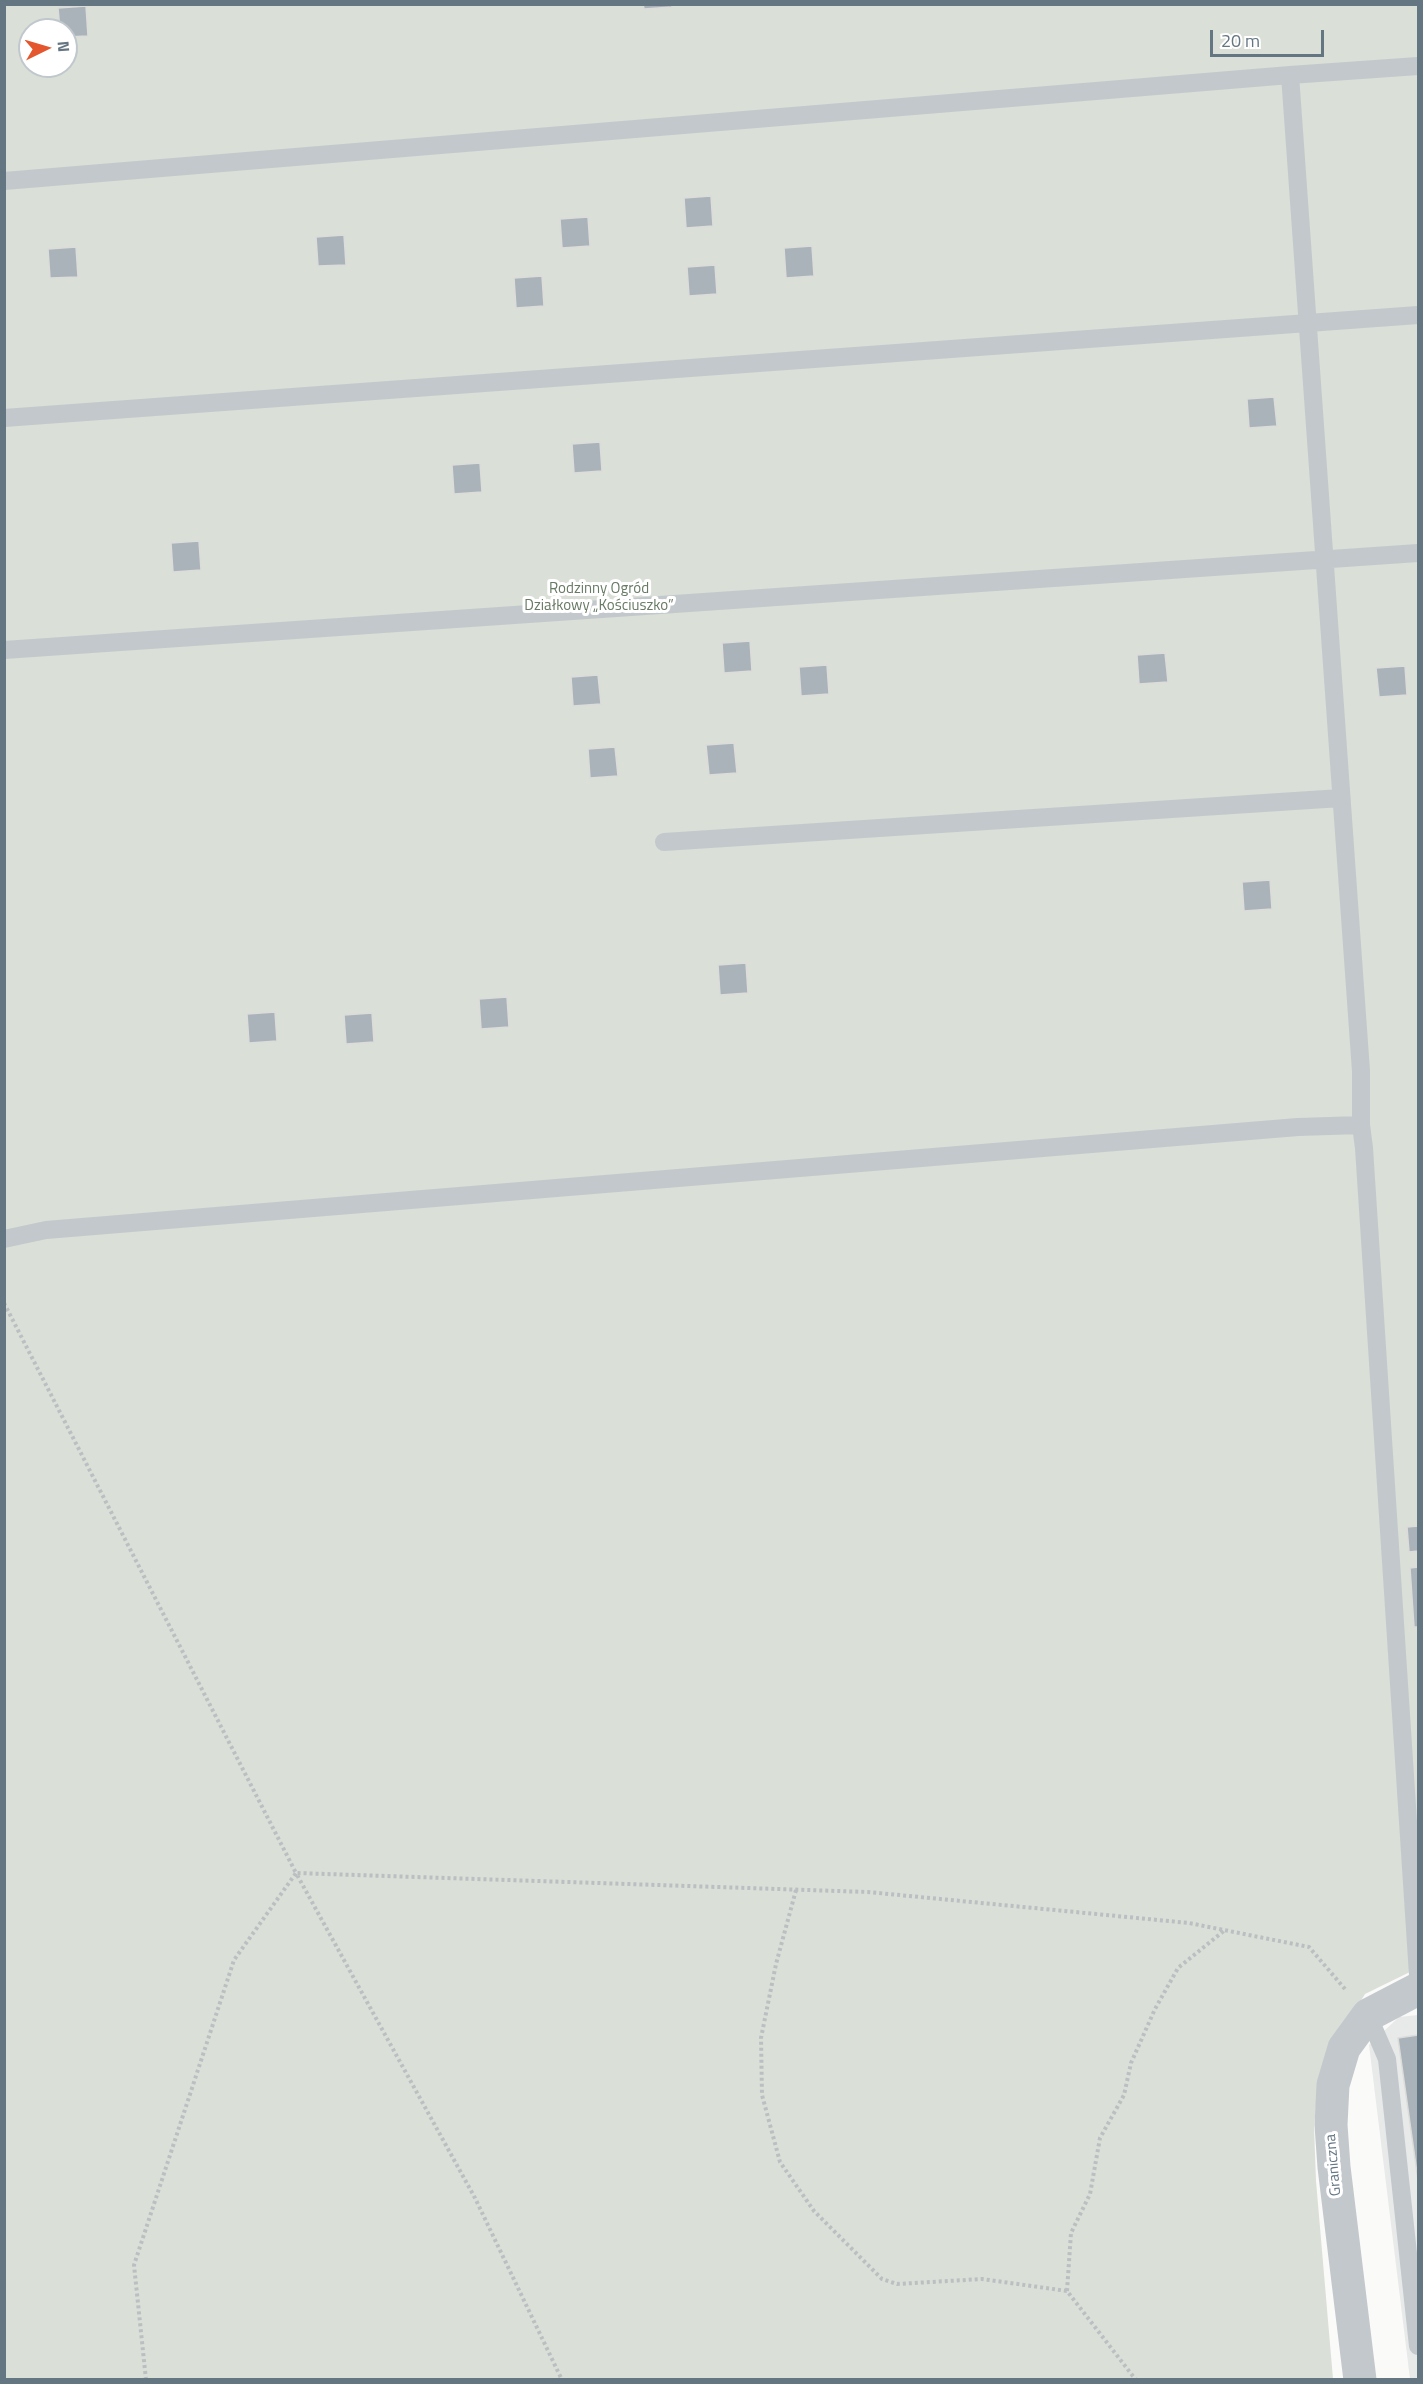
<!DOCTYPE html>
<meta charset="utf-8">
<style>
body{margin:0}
#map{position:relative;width:1423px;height:2384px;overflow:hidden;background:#fafaf8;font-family:"Titillium Web",sans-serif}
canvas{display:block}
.frame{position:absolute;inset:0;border:6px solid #657683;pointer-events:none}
.north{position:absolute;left:18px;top:18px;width:60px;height:60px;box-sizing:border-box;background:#fff;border:2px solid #c1c8cd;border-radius:50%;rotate:85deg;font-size:16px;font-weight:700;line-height:24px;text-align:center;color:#657683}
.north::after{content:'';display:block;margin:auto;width:21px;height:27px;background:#e4572e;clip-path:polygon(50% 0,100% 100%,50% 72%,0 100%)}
.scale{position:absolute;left:1210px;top:30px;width:114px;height:27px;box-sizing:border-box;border:3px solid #657683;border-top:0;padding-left:8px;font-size:18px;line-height:21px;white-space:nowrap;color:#657683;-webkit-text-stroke:4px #fff;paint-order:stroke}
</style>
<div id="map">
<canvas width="1423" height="2384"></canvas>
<div class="frame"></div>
<div class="north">N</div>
<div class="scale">20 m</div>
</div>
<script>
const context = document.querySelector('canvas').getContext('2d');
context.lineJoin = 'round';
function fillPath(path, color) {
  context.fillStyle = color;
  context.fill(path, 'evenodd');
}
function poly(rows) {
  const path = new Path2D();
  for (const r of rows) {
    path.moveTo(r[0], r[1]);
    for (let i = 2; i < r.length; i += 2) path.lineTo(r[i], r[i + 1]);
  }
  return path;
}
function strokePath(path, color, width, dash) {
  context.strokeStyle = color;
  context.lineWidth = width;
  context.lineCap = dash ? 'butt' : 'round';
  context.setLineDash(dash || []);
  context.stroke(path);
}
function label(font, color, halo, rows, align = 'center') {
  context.font = font + ' "Titillium Web",sans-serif';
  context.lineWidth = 6;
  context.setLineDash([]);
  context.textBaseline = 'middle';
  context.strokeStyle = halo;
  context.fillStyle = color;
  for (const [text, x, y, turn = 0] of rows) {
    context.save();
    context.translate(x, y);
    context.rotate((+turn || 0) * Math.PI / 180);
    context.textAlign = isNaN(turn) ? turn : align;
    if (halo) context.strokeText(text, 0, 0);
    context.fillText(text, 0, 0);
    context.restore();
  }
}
fillPath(poly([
 [1418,2015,1418,2379,1410,2379,1369,2045,1399,2017]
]), '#e8e9e9');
fillPath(poly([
 [5,5,1418,5,1418,1968,1365,1994,1336,2041,1318,2084,1314,2127,1316,2181,1333,2379,5,2380],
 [30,30,66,30,66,66,30,66]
]), '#dadfd7');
const building = poly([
 [643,4,672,4,672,7,644,9,643,4],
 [86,6,88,36,66,37,66,30,60,30,58,8,86,6],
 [711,196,713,226,686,228,684,198,711,196],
 [588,217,590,246,562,248,560,219,588,217],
 [344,235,346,265,318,266,316,237,344,235],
 [812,246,814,276,786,278,784,248,812,246],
 [76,247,78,277,50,278,48,249,76,247],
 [715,265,717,294,689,296,687,267,715,265],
 [542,276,544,306,516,308,514,278,542,276],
 [1274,397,1277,426,1249,428,1247,399,1274,397],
 [600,442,602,471,574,473,572,444,600,442],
 [480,463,482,492,454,494,452,465,480,463],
 [199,541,201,570,173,572,171,543,199,541],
 [750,641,752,671,724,673,722,643,750,641],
 [1165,653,1168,682,1139,684,1137,655,1165,653],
 [827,665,829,694,801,696,799,667,827,665],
 [1405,666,1407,695,1379,697,1376,668,1405,666],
 [598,675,601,704,573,706,571,677,598,675],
 [734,743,737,773,709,775,706,745,734,743],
 [615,747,618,776,590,778,588,749,615,747],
 [1270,880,1272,909,1244,911,1242,882,1270,880],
 [746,963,748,993,720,995,718,965,746,963],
 [507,997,509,1027,481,1029,479,999,507,997],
 [275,1012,277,1041,249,1043,247,1014,275,1012],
 [372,1013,374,1042,346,1044,344,1015,372,1013],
 [1418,1526,1418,1551,1409,1552,1407,1527,1418,1526],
 [1418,1567,1418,1627,1414,1627,1410,1568,1418,1567],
 [1418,2035,1418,2180,1398,2038,1418,2035]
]);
fillPath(building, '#aab3b9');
strokePath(building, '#dcdcda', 1.5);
strokePath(poly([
 [4,1303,296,1873,868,1892,1189,1923,1309,1947,1345,1989],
 [796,1890,776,1964,761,2038,762,2095,780,2162,814,2211,882,2279,897,2284,982,2279,1067,2291,1136,2380],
 [1067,2291,1071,2233,1090,2194,1100,2138,1124,2095,1131,2063,1155,2009,1178,1968,1225,1930],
 [146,2380,134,2265,234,1960,296,1873,475,2198,562,2380]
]), '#bbbfc2', 4, [3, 3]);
strokePath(poly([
 [4,181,1290,75],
 [4,418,1418,315],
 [4,650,1418,553],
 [664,842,1341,798],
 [1361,1125,1361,1071,1290,75,1418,66],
 [4,1239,46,1230,1298,1127,1361,1125,1364,1148,1418,1975],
 [1368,2015,1387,2059,1418,2346]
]), '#c3c8cc', 18);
strokePath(poly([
 [1360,2380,1334,2167,1331,2125,1333,2085,1344,2048,1368,2015,1418,1989]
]), '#c3c8cc', 33);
label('15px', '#687a64', '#fff', [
 ["Rodzinny Ogród",599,589],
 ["Działkowy „Kościuszko”",599,606]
]);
label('15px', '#657683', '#fff', [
 ["Graniczna",1334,2165,-95]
]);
</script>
